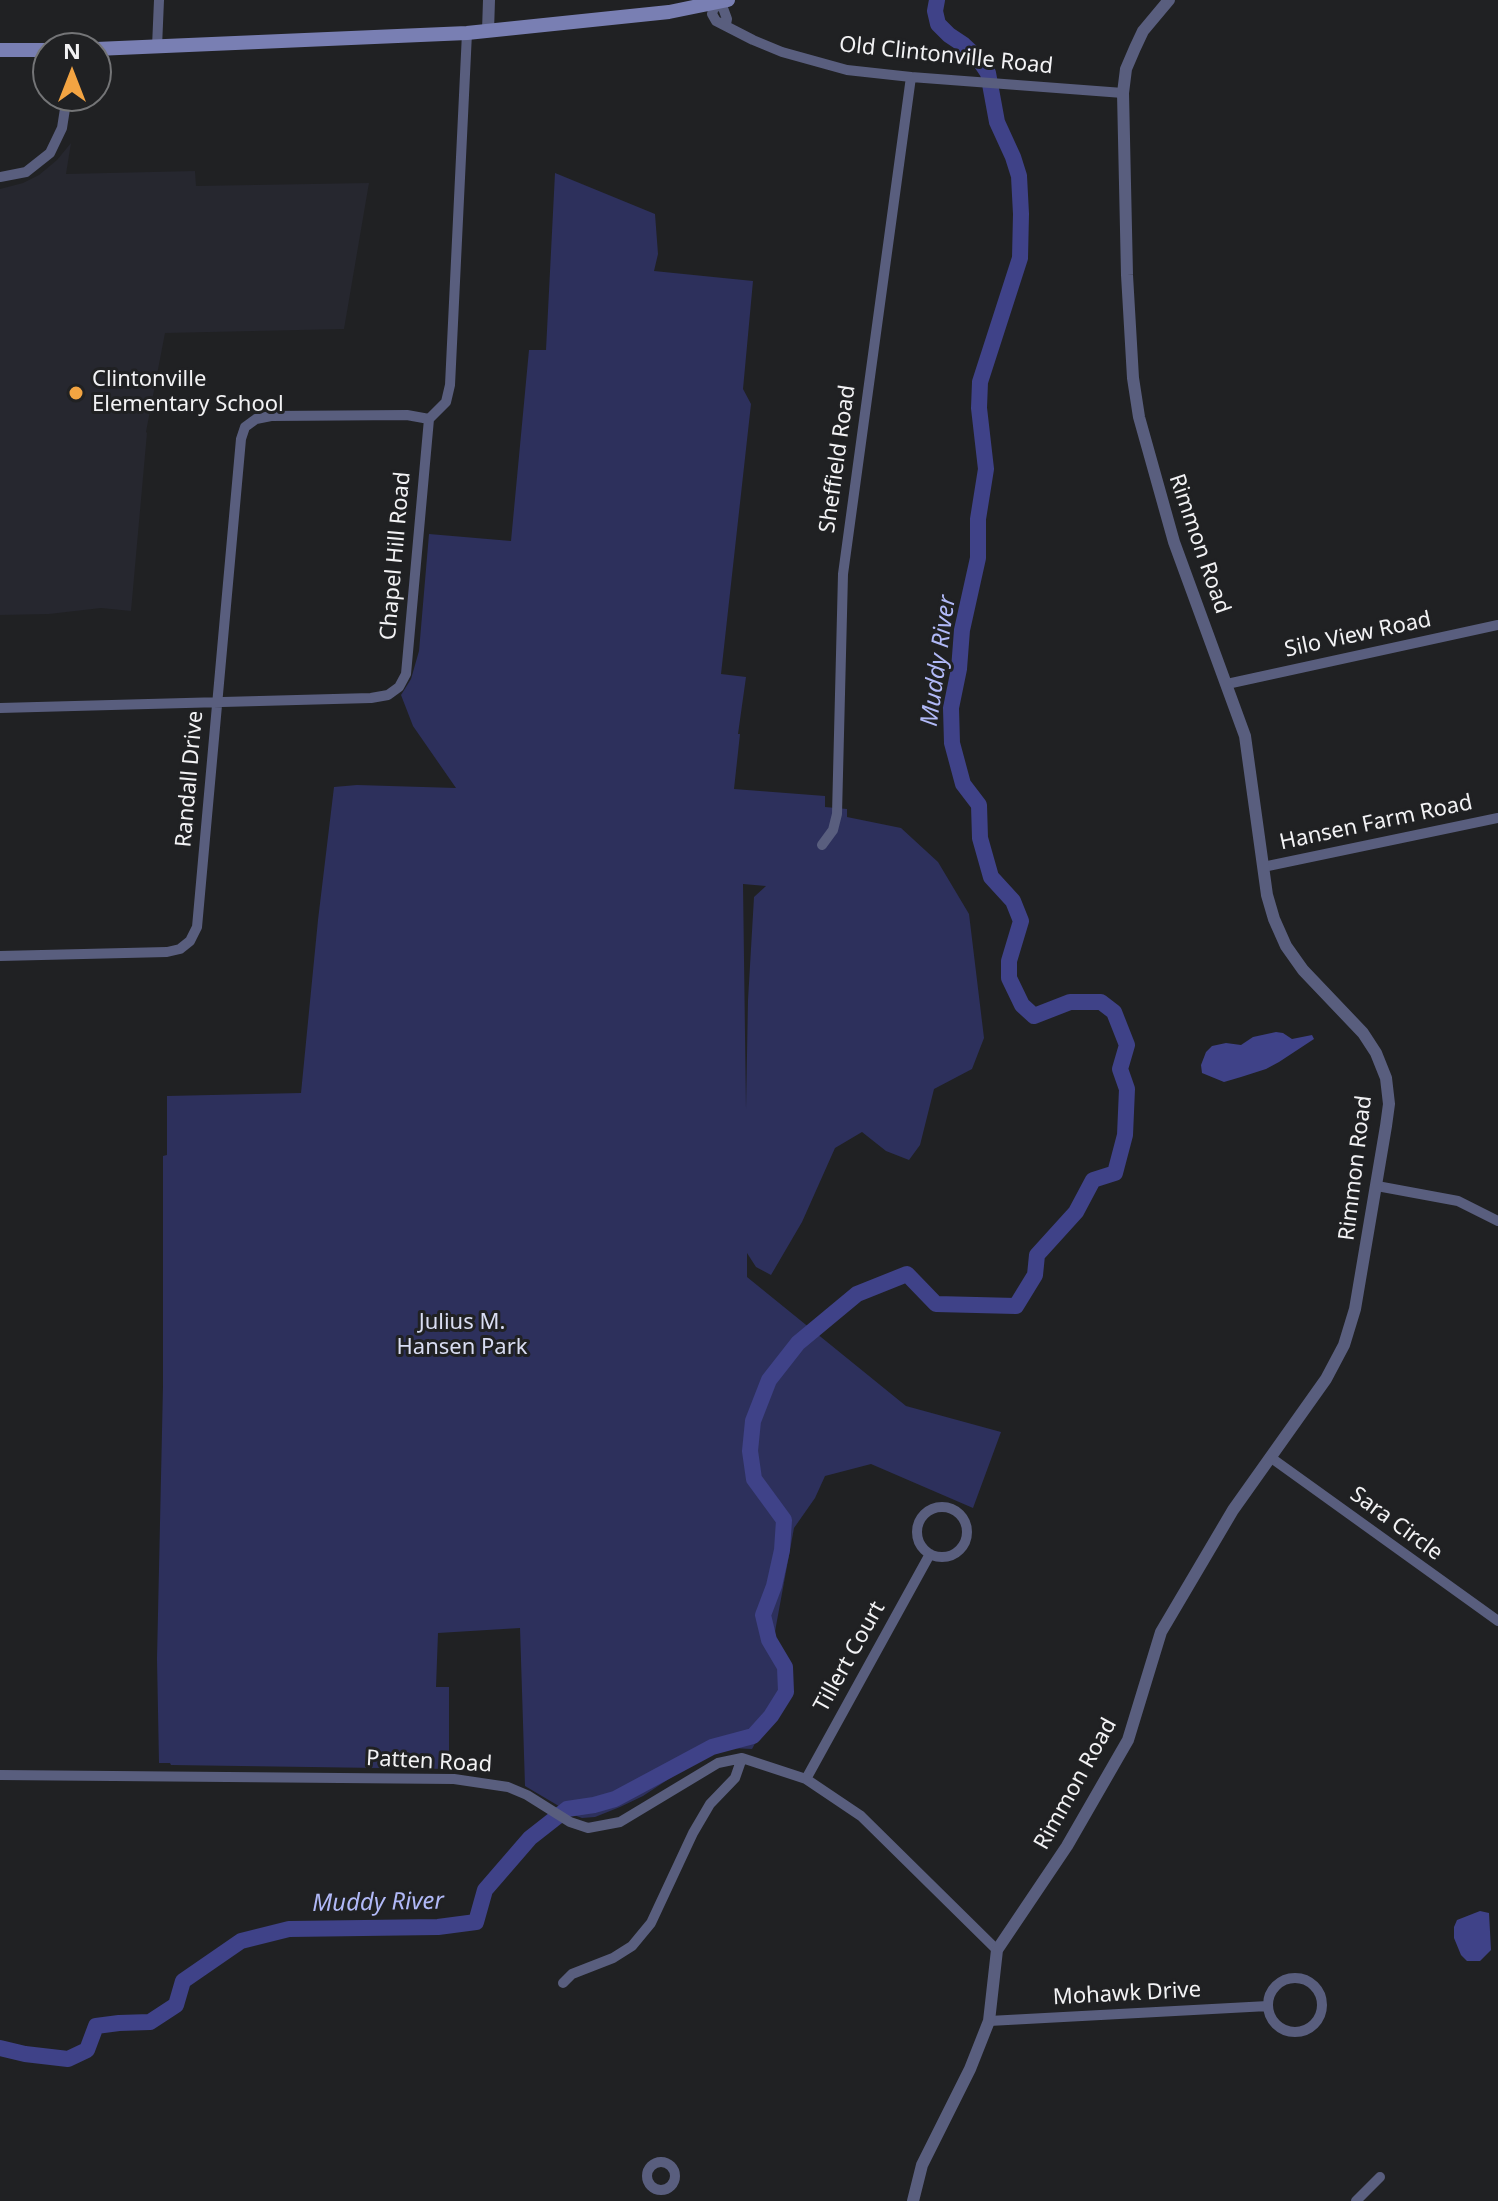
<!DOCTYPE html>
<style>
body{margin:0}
#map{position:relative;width:1498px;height:2201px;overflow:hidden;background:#202123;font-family:"Noto Sans",sans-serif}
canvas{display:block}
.north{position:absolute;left:32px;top:32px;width:80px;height:80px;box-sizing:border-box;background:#202123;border:2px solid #747577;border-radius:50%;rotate:0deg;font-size:22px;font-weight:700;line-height:32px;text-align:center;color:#f2f2f4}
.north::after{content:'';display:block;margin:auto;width:28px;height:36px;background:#f3a442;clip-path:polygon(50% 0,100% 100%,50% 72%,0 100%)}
</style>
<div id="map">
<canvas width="1498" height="2201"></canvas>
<div class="north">N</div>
</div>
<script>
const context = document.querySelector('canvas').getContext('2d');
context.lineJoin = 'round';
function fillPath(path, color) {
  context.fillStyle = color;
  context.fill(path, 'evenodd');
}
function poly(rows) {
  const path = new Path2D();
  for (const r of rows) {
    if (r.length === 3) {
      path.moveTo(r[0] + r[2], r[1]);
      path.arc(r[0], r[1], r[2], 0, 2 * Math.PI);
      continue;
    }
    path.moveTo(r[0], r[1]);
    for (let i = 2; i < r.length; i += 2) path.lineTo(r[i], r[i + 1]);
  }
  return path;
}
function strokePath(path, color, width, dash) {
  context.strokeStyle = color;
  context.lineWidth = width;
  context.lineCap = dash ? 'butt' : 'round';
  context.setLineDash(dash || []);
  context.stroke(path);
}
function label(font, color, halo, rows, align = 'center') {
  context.font = font + ' "Noto Sans",sans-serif';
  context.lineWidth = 6;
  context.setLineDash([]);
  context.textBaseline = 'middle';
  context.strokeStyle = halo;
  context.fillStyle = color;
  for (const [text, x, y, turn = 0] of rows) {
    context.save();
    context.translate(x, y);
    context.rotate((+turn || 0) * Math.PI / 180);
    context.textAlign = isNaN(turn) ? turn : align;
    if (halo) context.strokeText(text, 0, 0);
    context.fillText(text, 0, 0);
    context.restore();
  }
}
fillPath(poly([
 [71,143,66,174,195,171,196,186,369,183,344,329,165,333,146,432,147,433,131,611,101,608,49,614,0,615,0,189,23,183,39,175,57,160]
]), '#26272f');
fillPath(poly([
 [555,173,655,214,658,254,654,271,753,281,743,389,751,404,721,674,746,677,738,734,740,734,734,789,825,796,825,807,847,809,847,817,901,828,938,862,969,914,984,1038,972,1069,934,1089,920,1145,909,1160,886,1151,862,1132,835,1148,802,1222,771,1275,756,1267,747,1253,747,1277,906,1406,1001,1432,973,1508,871,1464,825,1476,815,1498,794,1528,776,1626,773,1645,788,1683,752,1749,731,1748,717,1751,693,1763,643,1796,620,1807,595,1817,582,1818,574,1815,525,1786,520,1628,438,1633,436,1687,449,1687,449,1769,171,1765,170,1763,159,1763,157,1659,163,1386,163,1156,167,1155,167,1096,301,1093,318,920,334,787,357,785,456,788,413,726,401,695,411,679,419,651,429,534,511,541,529,350,546,350],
 [743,884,766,886,754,897,748,1000,746,1109]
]), '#2d305c');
fillPath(poly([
 [1276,1032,1283,1033,1292,1039,1312,1035,1314,1039,1279,1062,1266,1069,1241,1077,1224,1082,1202,1073,1201,1065,1206,1052,1212,1046,1226,1043,1241,1045,1253,1037],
 [1480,1911,1489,1913,1491,1950,1480,1961,1467,1961,1461,1955,1454,1938,1454,1927,1457,1920]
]), '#3f4288');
strokePath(poly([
 [0,2048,25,2054,68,2059,87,2050,96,2026,119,2023,150,2022,176,2005,183,1981,241,1941,289,1929,438,1927,476,1922,485,1890,530,1838,567,1809,594,1805,615,1799,712,1747,753,1736,771,1716,786,1692,785,1667,769,1640,763,1615,774,1586,782,1550,784,1520,754,1479,750,1451,753,1421,769,1380,798,1343,857,1294,907,1274,936,1304,1016,1306,1035,1275,1037,1255,1076,1212,1093,1180,1115,1173,1125,1135,1127,1089,1120,1069,1127,1045,1114,1012,1101,1002,1070,1002,1034,1016,1022,1005,1009,978,1009,961,1021,921,1013,901,991,877,980,838,979,805,963,784,952,743,951,708,959,669,962,630,978,558,978,519,986,469,979,408,980,382,1020,258,1021,214,1019,176,1013,157,997,122,988,73,978,58,964,45,949,35,938,24,935,11,937,0]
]), '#3f4288', 16);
strokePath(poly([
 [726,24,727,19,723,8,715,4,712,14,716,21,753,40,782,52,847,70,911,77,1123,93],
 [157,47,159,0],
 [0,177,26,172,50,153,62,128,67,96],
 [1227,684,1498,625],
 [0,708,371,698,388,695,399,687,406,674,429,419,446,402,450,385,467,33],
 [822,845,833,830,837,814,843,574,911,77],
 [1263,867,1498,818],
 [0,956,167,952,180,949,190,941,197,927,241,439,245,427,256,419,271,416,407,415,429,419],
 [1377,1186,1458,1201,1498,1221],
 [1270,1457,1498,1621],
 [942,1532,25],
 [0,1775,454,1779,508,1787,527,1795,570,1822,588,1828,620,1822,718,1763,742,1758,806,1779,861,1816,997,1950],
 [806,1779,930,1554],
 [1295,2005,27],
 [563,1983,572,1974,613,1958,632,1946,651,1923,693,1833,710,1804,735,1778,742,1758],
 [989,2021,1268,2006],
 [661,2176,14],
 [1356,2201,1380,2177]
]), '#595e7e', 10);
strokePath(poly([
 [488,31,489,0],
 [913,2201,922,2165,970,2069,989,2021,997,1950,1067,1846,1128,1740,1161,1632,1233,1510,1326,1379,1344,1345,1355,1309,1386,1126,1389,1104,1386,1078,1376,1053,1363,1033,1303,970,1286,946,1274,919,1267,895,1245,736,1174,542,1139,417,1133,378,1127,275,1123,93,1126,69,1135,48,1143,31,1169,0]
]), '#595e7e', 12);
strokePath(poly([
 [96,49,467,33,669,12,728,0],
 [0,50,48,50]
]), '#797fb3', 14);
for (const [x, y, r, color] of [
 [76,393,8,"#f3a442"]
]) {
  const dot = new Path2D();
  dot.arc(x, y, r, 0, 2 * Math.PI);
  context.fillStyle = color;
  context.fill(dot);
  strokePath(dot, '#202123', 3);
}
label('22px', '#f2f2f4', '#202123', [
 ["Old Clintonville Road",946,56,6],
 ["Sheffield Road",838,459,-82],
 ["Rimmon Road",1199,544,71],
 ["Chapel Hill Road",396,556,-85],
 ["Silo View Road",1358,635,-12],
 ["Randall Drive",190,779,-85],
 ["Hansen Farm Road",1376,823,-12],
 ["Rimmon Road",1356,1168,-83],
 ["Sara Circle",1396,1524,36],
 ["Tillert Court",850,1657,-61],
 ["Patten Road",429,1762,3],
 ["Rimmon Road",1076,1784,-61],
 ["Mohawk Drive",1127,1994,-3]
]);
label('22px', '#f2f2f4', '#202123', [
 ["Clintonville",92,380],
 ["Elementary School",92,405]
], 'left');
label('22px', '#d9ddf2', '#202123', [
 ["Julius M.",462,1323],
 ["Hansen Park",462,1348]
]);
label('italic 24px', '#b1b9f7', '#202123', [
 ["Muddy River",939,661,-82],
 ["Muddy River",378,1903,-1]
]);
</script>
